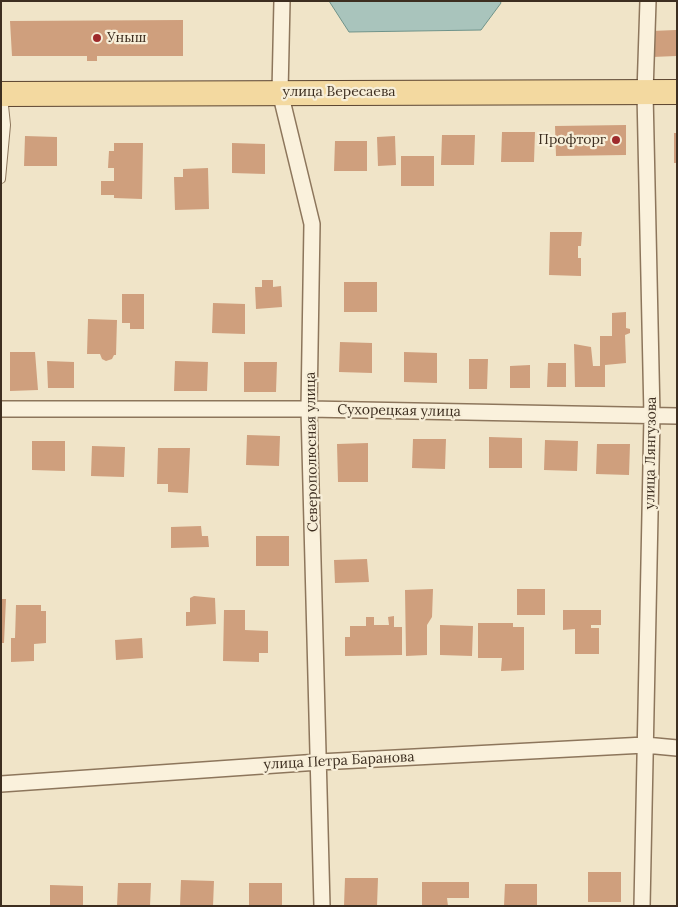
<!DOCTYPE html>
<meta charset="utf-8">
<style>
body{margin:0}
#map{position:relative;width:678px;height:907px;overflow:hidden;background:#f0e4c8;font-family:Lora,serif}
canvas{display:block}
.frame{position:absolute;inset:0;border:2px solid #3d2e20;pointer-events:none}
</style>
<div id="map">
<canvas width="678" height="907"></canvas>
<div class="frame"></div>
</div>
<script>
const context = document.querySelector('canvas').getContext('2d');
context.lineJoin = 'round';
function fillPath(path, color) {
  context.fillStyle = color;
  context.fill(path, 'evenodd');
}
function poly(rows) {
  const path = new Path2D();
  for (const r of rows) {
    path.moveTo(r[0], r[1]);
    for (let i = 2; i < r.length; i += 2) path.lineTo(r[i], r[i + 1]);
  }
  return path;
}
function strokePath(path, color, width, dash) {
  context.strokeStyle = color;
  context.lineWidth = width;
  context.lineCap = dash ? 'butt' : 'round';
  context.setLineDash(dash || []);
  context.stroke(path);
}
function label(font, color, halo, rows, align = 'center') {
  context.font = font + ' Lora,serif';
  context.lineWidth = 4.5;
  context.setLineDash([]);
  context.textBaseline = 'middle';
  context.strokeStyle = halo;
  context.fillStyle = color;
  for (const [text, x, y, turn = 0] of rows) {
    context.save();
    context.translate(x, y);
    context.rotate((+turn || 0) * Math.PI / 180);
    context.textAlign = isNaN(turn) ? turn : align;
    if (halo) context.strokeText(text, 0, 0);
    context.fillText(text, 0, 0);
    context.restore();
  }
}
const water = poly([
 [329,1,500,1,501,3,481,30,349,32,329,1]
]);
fillPath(water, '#a9c4bc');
strokePath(water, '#6f938a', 1);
fillPath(poly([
 [183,20,183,56,97,56,97,61,87,61,87,56,12,56,10,21],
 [676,30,676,56,652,57,651,31],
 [626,125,626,155,556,156,555,126],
 [502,132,535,132,534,162,501,162],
 [674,133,677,133,677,163,674,163],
 [442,135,475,135,474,165,441,165],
 [25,136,57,137,57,166,24,166],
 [395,136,396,165,378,166,377,137],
 [335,141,367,141,367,171,334,171],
 [114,143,143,143,142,199,114,198,114,195,101,195,101,181,114,181,114,168,108,168,109,151,114,151],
 [232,143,265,144,265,174,232,173],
 [401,156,434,156,434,186,401,186],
 [208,168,209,209,175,210,174,177,183,177,183,169],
 [550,232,582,232,581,246,578,246,578,258,581,258,581,276,549,275],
 [262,280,273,280,273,287,281,286,282,307,256,309,255,287,262,287],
 [344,282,377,282,377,312,344,312],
 [122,294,144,294,144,329,130,329,130,323,122,323],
 [213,303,245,304,245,334,212,333],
 [626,312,626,328,630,329,630,333,625,335,626,363,605,365,605,387,575,387,574,344,591,347,593,366,600,366,600,336,612,336,612,313],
 [88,319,117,320,116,355,114,355,112,359,106,361,102,359,100,354,87,354],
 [340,342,372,343,372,373,339,372],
 [10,352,35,352,38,390,10,391],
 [404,352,437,353,437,383,404,382],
 [469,359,488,359,487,389,469,389],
 [47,361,74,362,74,388,48,388],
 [175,361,208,362,207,391,174,391],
 [244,362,277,362,276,392,244,392],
 [548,363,566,363,566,387,547,387],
 [530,365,530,388,510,388,510,366],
 [247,435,280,436,279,466,246,465],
 [489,437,522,438,522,468,489,468],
 [413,439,446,439,445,469,412,468],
 [545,440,578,441,577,471,544,470],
 [32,441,65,441,65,471,32,470],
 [368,443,368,482,338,482,337,444],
 [597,444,630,444,629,475,596,474],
 [92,446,125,447,124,477,91,476],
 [158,448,190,448,188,493,168,492,168,484,157,484],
 [201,526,202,536,208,536,209,547,171,548,171,527],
 [256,536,289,536,289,566,256,566],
 [367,559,369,582,335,583,334,560],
 [433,589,432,617,427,625,427,655,406,656,405,590],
 [517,589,545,589,545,615,517,615],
 [194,596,215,598,216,624,186,626,186,612,190,612,190,598],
 [1,599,6,599,4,643,1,643],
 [16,605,41,605,41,611,46,611,46,643,34,644,34,661,11,662,11,638,15,638],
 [224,610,245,610,245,630,268,631,268,653,259,653,259,662,223,661],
 [563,610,601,610,601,625,591,625,591,628,599,628,599,654,575,654,575,629,563,630],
 [394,616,394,627,402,627,402,655,345,656,345,637,350,637,350,626,366,626,366,617,374,617,374,625,389,625,388,617],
 [478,623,513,623,513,627,524,627,524,670,501,671,502,658,478,658],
 [440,625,473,626,472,656,440,655],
 [142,638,143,658,116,660,115,640],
 [588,872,621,872,621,902,588,902],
 [345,878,378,878,377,906,344,906],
 [181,880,214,881,213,906,180,906],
 [422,882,469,882,469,898,447,898,448,906,422,906],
 [118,883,151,883,150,906,117,906],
 [249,883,282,883,282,906,249,906],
 [505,884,537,884,537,906,504,906],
 [50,885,83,886,83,906,50,906]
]), '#cf9f7d');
const lane = poly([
 [1,179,6,125,3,96]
]);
const street = poly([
 [282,1,280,92,312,224,309,409,322,906],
 [1,409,309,409,677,416],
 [1,784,319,762,645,745,677,748],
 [642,906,652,416,645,93,648,1]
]);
const primary = poly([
 [1,94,677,92]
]);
strokePath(lane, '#8d765c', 10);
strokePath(street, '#8d765c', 18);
strokePath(primary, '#5b4430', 26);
strokePath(lane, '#faf1dc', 8);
strokePath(street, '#faf1dc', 15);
strokePath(primary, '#f3d9a0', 24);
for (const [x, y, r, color] of [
 [97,38,5,"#9e2a2b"],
 [616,140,5,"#9e2a2b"]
]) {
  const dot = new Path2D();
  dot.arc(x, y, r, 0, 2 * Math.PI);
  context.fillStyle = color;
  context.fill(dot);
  strokePath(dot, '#f7eed8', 2);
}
label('14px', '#3d2e20', '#f7eed8', [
 ["Уныш",107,38],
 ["Профторг",606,140,"right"]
], 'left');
label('14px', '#3d2e20', '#f7eed8', [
 ["улица Вересаева",339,92],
 ["Сухорецкая улица",399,411,1],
 ["Северополюсная улица",312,452,-91],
 ["улица Лянгузова",651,453,-89],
 ["улица Петра Баранова",339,761,-3]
]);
</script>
